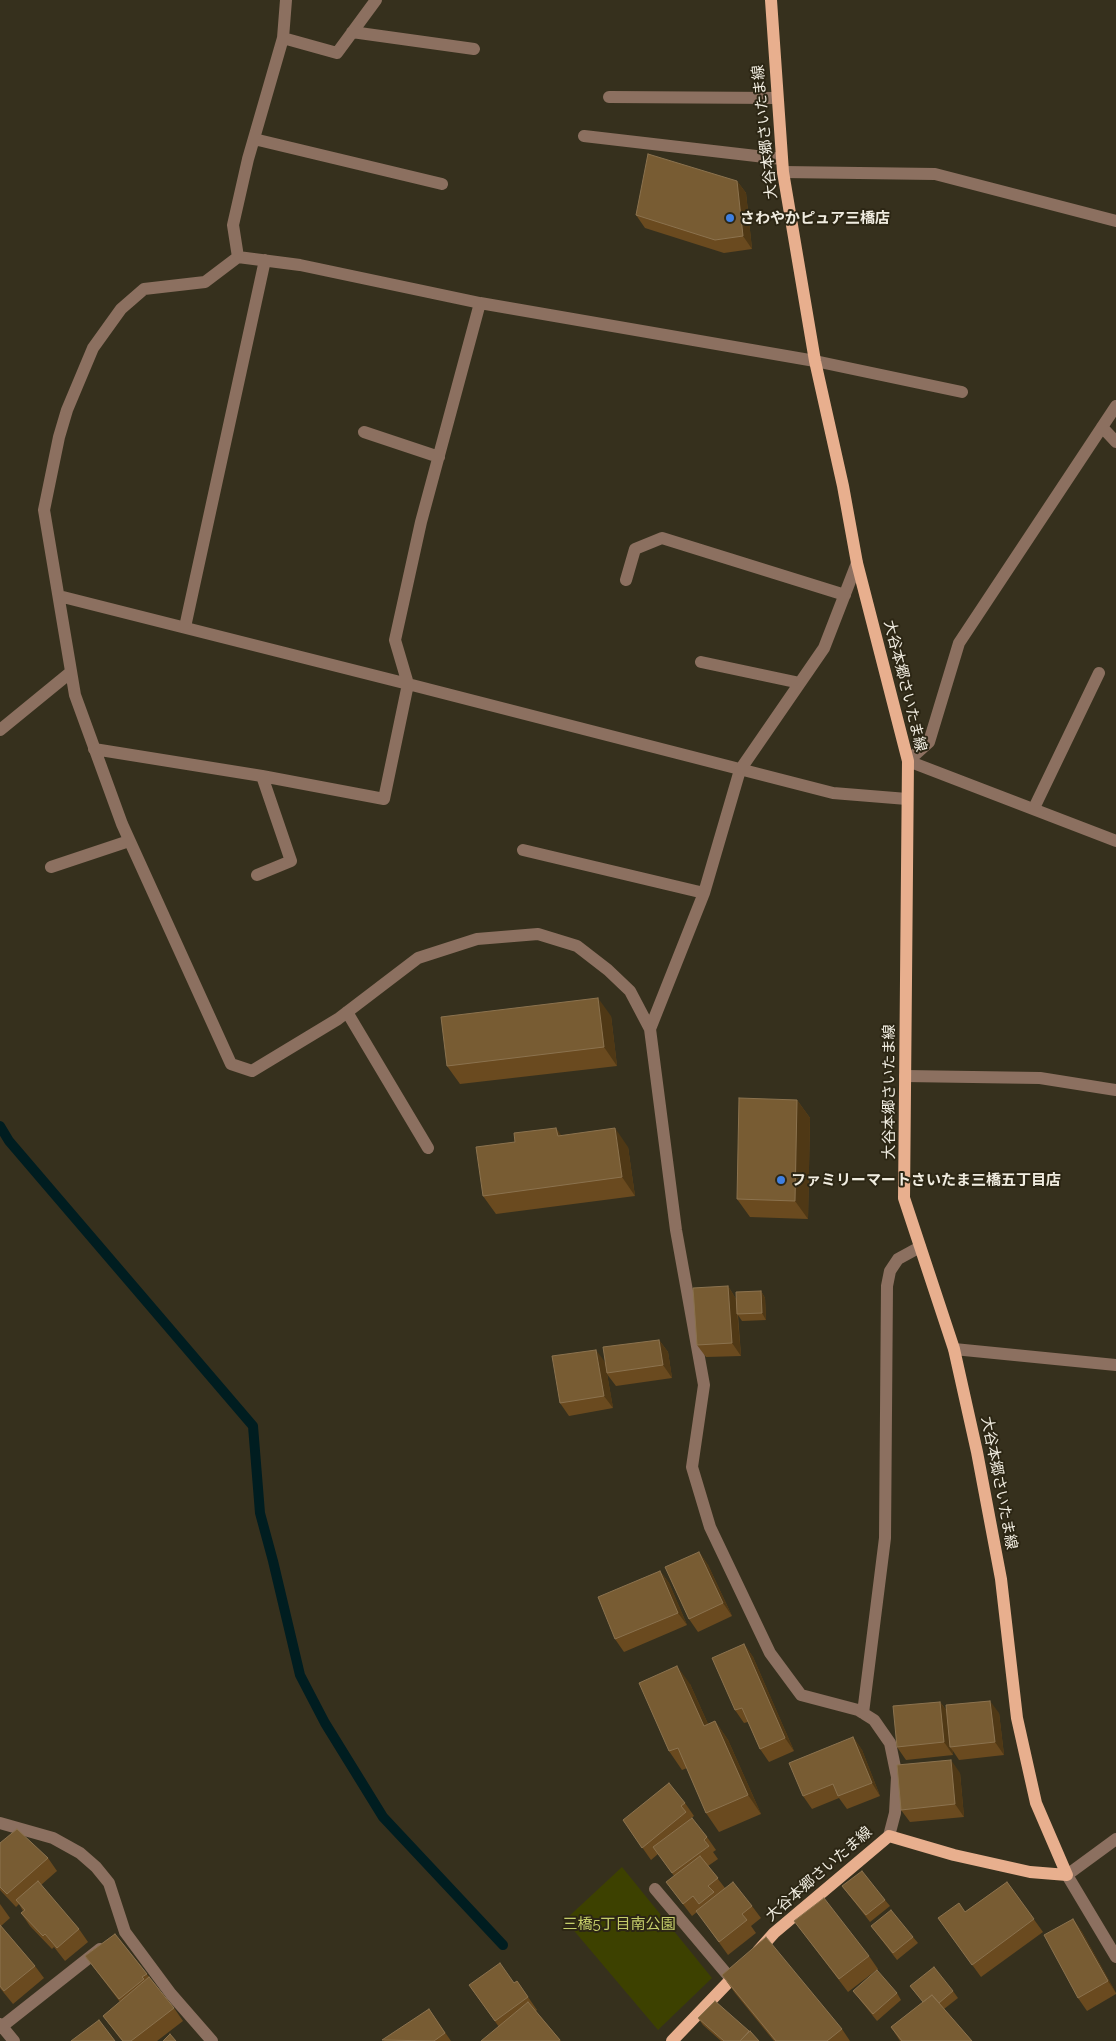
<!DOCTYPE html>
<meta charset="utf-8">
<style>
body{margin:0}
canvas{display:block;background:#36301d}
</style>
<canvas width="1116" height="2041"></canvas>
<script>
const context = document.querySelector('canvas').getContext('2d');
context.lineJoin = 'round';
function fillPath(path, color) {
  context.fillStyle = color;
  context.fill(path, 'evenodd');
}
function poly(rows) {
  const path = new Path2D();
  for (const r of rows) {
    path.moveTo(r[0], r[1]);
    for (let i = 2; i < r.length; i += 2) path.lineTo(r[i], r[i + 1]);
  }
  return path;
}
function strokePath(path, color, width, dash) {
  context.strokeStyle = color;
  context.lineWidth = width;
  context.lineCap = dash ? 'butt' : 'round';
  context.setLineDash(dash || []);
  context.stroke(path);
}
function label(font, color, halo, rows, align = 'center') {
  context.font = font + ' Raleway,"Noto Sans JP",sans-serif';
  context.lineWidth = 4;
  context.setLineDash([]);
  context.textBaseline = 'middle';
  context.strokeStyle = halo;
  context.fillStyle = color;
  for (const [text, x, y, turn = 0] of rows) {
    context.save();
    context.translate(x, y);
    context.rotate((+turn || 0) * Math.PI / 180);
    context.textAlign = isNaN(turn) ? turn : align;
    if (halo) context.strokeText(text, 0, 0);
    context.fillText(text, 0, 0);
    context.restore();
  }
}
fillPath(poly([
 [622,1867,712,1978,658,2030,565,1920]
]), '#3d4100');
strokePath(poly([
 [0,1126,9,1141,253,1426,260,1513,273,1561,300,1675,325,1723,383,1817,503,1945]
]), '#001d20', 10);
strokePath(poly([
 [376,0,337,53,283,38,248,159,233,225,238,257,300,265,480,303,815,361,962,392],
 [352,32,474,49],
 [283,38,286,0],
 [609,97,777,98],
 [584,136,782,159],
 [254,139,442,184],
 [783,172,935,174,1116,221],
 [238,257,205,282,144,289,121,309,93,348,67,410,59,437,44,510,75,695,122,824,231,1064,252,1071,338,1019,418,958,477,939,538,934,577,946,608,970,630,991,650,1029],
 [480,303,421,522,395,640,408,684,833,793,907,799],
 [1116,406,959,643,929,742,908,761,1116,841],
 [1102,427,1116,442],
 [364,432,439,457],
 [857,563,824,648,740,770,704,893,650,1029,676,1230,704,1385,692,1467,710,1527,770,1653,801,1695,858,1710,874,1720,890,1743,897,1777,895,1813,889,1836],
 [626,580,635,549,662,538,845,595],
 [59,596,408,684,384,799,262,776,94,749],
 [185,627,265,260],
 [701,662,800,683],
 [0,730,71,672],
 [1034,808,1099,673],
 [523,850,704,893],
 [51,867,129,841],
 [257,875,291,861,262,776],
 [347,1012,428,1148],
 [905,1076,1040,1078,1116,1090],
 [954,1349,1116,1365],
 [863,1713,885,1538,887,1286,890,1271,898,1259,920,1247],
 [0,1823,53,1838,80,1853,96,1867,109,1883,125,1932,171,1994,212,2041],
 [1116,1839,1067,1875,1116,1957],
 [655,1889,731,1979],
 [0,2024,14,2041],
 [0,2028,100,1949]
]), '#8c7060', 12);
strokePath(poly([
 [758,1951,774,1933,889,1836,954,1855,1030,1872,1067,1875,1036,1803,1017,1718,1001,1579,977,1452,954,1349,904,1198,908,761,857,563,843,486,815,361,783,172,771,0],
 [672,2041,739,1971]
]), '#e8af8e', 12);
fillPath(poly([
 [737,181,746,193,752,249,724,253,645,228,636,215],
 [611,1016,617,1066,460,1084,447,1066],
 [797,1100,810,1118,808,1219,750,1217,737,1199],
 [556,1128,561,1136,628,1147,635,1196,496,1214,483,1196,515,1142],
 [728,1286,736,1299,761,1291,765,1298,766,1320,742,1321,738,1315,741,1356,706,1357,697,1345],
 [659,1340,668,1352,672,1378,616,1386,607,1374,613,1408,569,1416,560,1403,605,1362],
 [699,1552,708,1565,732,1616,698,1632,689,1619],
 [660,1571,669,1583,687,1625,624,1652,615,1639],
 [744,1644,753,1657,794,1751,769,1762,760,1749,748,1722,744,1723,735,1710],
 [690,1684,708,1724,715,1721,728,1740,761,1814,719,1832,706,1813,687,1768,682,1770,669,1751],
 [940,1702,947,1711,999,1713,1004,1755,959,1760,953,1751,953,1755,906,1760,897,1747],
 [853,1737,862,1750,880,1796,847,1809,839,1798,812,1809,803,1796],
 [960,1773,964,1817,910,1822,901,1810],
 [685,1803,694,1816,690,1819,707,1837,716,1850,713,1852,718,1859,708,1866,725,1888,752,1906,761,1918,751,1926,756,1933,728,1955,697,1912,692,1916,666,1882,674,1876,658,1854,651,1860,623,1820],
 [0,1843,48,1858,57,1871,41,1885,79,1929,88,1942,65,1961,54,1947,52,1949,30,1926,21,1913,23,1911,19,1904,16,1907,0,1890],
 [1007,1882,1043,1932,981,1977,938,1918,965,1912],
 [842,1886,885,1900,890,1906,870,1922],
 [0,1904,10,1918,1,1926,35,1966,44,1978,13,2004,0,1988],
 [1073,1919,1082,1932,1116,1993,1116,1994,1087,2011,1078,1998],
 [794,1921,869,1956,878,1969,848,1992],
 [871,1926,913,1937,918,1943,897,1960],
 [115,1934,174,2008,183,2021,157,2041,122,2041,103,2016,120,2002,85,1956],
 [722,1975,842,2029,850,2041,774,2041,735,1993],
 [517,1981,537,2010,536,2011,561,2041,481,2041,499,2027,469,1985,514,1983],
 [910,1986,953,1991,958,1998,944,2009,972,2041,900,2041,891,2027,923,2002],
 [853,1991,897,1993,901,2000,877,2021],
 [429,2009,451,2041,383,2041],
 [698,2018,759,2041,721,2041,703,2025]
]), '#6a4a1f');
fillPath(poly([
 [737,181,746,193,752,249,743,236],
 [598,998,611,1016,617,1066,604,1047],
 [797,1100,810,1118,808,1219,795,1201],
 [556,1128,569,1146,558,1136],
 [615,1128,628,1147,635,1196,622,1177],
 [728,1286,736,1299,741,1356,732,1343],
 [761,1291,765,1298,766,1320,762,1313],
 [659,1340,668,1352,672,1378,663,1365],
 [596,1350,605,1362,613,1408,604,1396],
 [699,1552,708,1565,732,1616,723,1603],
 [660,1571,669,1583,687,1625,678,1613],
 [744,1644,753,1657,794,1751,785,1738],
 [677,1666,690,1684,717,1744,704,1726],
 [990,1701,999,1713,1004,1755,995,1742],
 [940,1702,949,1714,950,1747,953,1751,953,1755,944,1742],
 [715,1721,728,1740,761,1814,748,1795],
 [853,1737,862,1750,880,1796,872,1783],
 [951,1760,960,1773,964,1817,955,1804],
 [1073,1919,1082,1932,1116,1993,1108,1981]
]), '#4f3815');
const building = poly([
 [648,154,737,181,743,236,715,240,636,215,648,154],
 [598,998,604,1047,447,1066,441,1017,598,998],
 [739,1098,797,1100,795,1201,737,1199,739,1098],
 [556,1128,558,1136,615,1128,622,1177,483,1196,476,1147,515,1142,514,1133,556,1128],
 [728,1286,732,1343,697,1345,693,1288,728,1286],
 [761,1291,762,1313,737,1314,736,1292,761,1291],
 [659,1340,663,1365,607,1373,603,1347,659,1340],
 [596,1350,604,1396,560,1403,552,1356,596,1350],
 [699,1552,723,1603,689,1619,665,1567,699,1552],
 [660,1571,678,1613,615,1639,598,1597,660,1571],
 [744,1644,785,1738,760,1749,742,1708,735,1710,712,1658,744,1644],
 [677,1666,704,1726,715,1721,748,1795,706,1813,678,1748,669,1751,639,1683,677,1666],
 [990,1701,995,1742,950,1747,946,1705,990,1701],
 [940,1702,944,1742,897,1747,893,1706,940,1702],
 [853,1737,872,1783,838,1796,833,1784,803,1796,789,1763,853,1737],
 [951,1760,955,1804,901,1810,897,1765,951,1760],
 [669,1783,685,1803,681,1806,686,1812,642,1848,623,1820,669,1783],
 [692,1818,707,1837,704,1840,709,1846,672,1873,653,1847,692,1818],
 [17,1829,48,1858,7,1894,0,1887,0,1843,17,1829],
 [700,1856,718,1878,708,1886,714,1892,699,1904,693,1896,683,1904,666,1882,700,1856],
 [862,1871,885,1900,866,1915,842,1886,862,1871],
 [38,1881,79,1929,57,1948,45,1934,43,1936,21,1913,25,1910,16,1900,38,1881],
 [733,1882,752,1906,742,1914,747,1920,719,1942,696,1911,733,1882],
 [1007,1882,1034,1919,972,1965,938,1918,959,1903,965,1912,1007,1882],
 [824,1898,869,1956,839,1979,794,1921,824,1898],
 [891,1910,913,1937,893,1953,871,1926,891,1910],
 [1073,1919,1108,1981,1078,1998,1044,1935,1073,1919],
 [0,1925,35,1966,4,1991,0,1986,0,1925],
 [115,1934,147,1974,142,1977,144,1979,119,1999,85,1956,115,1934],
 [766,1937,842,2029,827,2041,776,2041,722,1975,766,1937],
 [500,1963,514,1983,517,1981,528,1997,495,2021,469,1985,500,1963],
 [934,1967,953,1991,939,2003,932,1995,923,2002,910,1986,934,1967],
 [877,1970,897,1993,873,2014,853,1991,877,1970],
 [149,1977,174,2008,131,2041,123,2041,103,2016,149,1977],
 [932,1995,972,2041,902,2041,891,2027,932,1995],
 [715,2001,749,2031,740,2041,724,2041,698,2018,715,2001],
 [528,2002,560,2040,558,2041,481,2041,528,2002],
 [429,2009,445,2033,434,2041,382,2040,429,2009],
 [99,2020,115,2041,71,2041,99,2020],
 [750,2031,759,2041,740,2041,750,2031],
 [170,2034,176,2041,163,2041,170,2034]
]);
fillPath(building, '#785c33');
strokePath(building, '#8b724e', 1);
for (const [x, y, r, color] of [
 [730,218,5,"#3f7fe0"],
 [781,1180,5,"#3f7fe0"]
]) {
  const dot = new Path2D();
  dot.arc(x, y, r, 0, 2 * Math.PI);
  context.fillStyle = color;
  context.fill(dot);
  strokePath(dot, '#2c2614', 2);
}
label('15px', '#f0ece0', '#2c2614', [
 ["大谷本郷さいたま線",765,132,-96],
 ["大谷本郷さいたま線",905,686,76],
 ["大谷本郷さいたま線",889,1092,-90],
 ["大谷本郷さいたま線",999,1483,79],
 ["大谷本郷さいたま線",819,1874,-41]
]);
label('bold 15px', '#f0ece0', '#2c2614', [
 ["さわやかピュア三橋店",740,218],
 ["ファミリーマートさいたま三橋五丁目店",791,1180]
], 'left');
label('15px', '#c5cd6a', '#2c2614', [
 ["三橋5丁目南公園",619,1924]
]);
</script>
